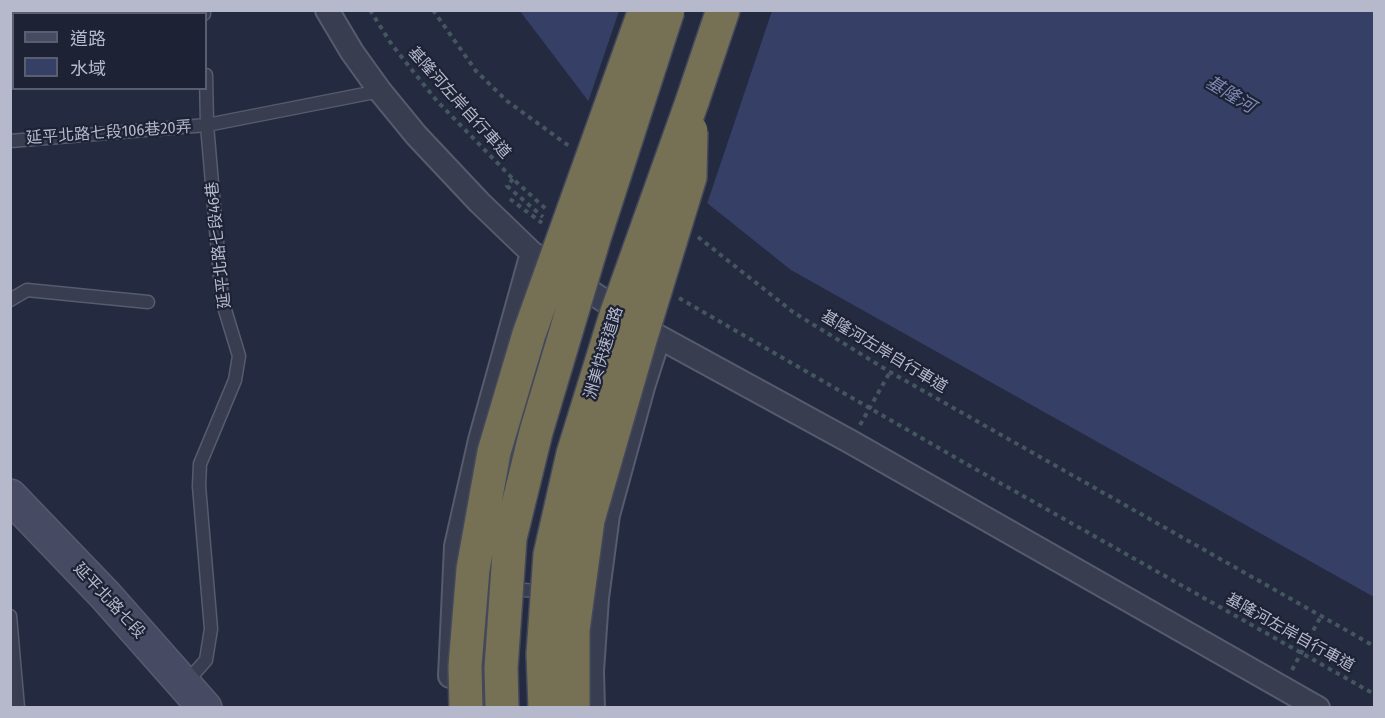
<!DOCTYPE html>
<meta charset="utf-8">
<style>
body{margin:0}
#map{position:relative;width:1385px;height:718px;overflow:hidden;background:#242b40;font-family:"Fira Sans Condensed","Noto Sans TC",sans-serif}
canvas{display:block}
.frame{position:absolute;inset:0;border:12px solid #b5b9cb;pointer-events:none}
.legend{position:absolute;left:12px;top:12px;width:195px;height:78px;box-sizing:border-box;background:#1d2235;border:2px solid #5a5e71;margin:0;padding:8px 10px;list-style:none;font-size:18px;color:#b5b9cb}
.legend li{display:flex;align-items:center;gap:12px;height:30px}
.legend b{width:30px;border:2px solid #5a5e71}
</style>
<div id="map">
<canvas width="1385" height="718"></canvas>
<div class="frame"></div>
<ul class="legend">
<li><b style="height:8px;background:#464b63"></b>道路</li>
<li><b style="height:16px;background:#364066"></b>水域</li>
</ul>
</div>
<script>
const context = document.querySelector('canvas').getContext('2d');
context.lineJoin = 'round';
function fillPath(path, color) {
  context.fillStyle = color;
  context.fill(path, 'evenodd');
}
function poly(rows) {
  const path = new Path2D();
  for (const r of rows) {
    path.moveTo(r[0], r[1]);
    for (let i = 2; i < r.length; i += 2) path.lineTo(r[i], r[i + 1]);
  }
  return path;
}
function strokePath(path, color, width, dash) {
  context.strokeStyle = color;
  context.lineWidth = width;
  context.lineCap = dash ? 'butt' : 'round';
  context.setLineDash(dash || []);
  context.stroke(path);
}
function label(font, color, halo, rows, align = 'center') {
  context.font = font + ' "Fira Sans Condensed","Noto Sans TC",sans-serif';
  context.lineWidth = 4.5;
  context.setLineDash([]);
  context.textBaseline = 'middle';
  context.strokeStyle = halo;
  context.fillStyle = color;
  for (const [text, x, y, turn = 0] of rows) {
    context.save();
    context.translate(x, y);
    context.rotate((+turn || 0) * Math.PI / 180);
    context.textAlign = isNaN(turn) ? turn : align;
    if (halo) context.strokeText(text, 0, 0);
    context.fillText(text, 0, 0);
    context.restore();
  }
}
fillPath(poly([
 [520,11,1374,11,1374,597,791,270,602,119]
]), '#364066');
fillPath(poly([
 [619,11,772,11,706,207,600,122,587,105]
]), '#242b40');
const lane = poly([
 [204,10,204,14],
 [10,141,207,125,380,91],
 [10,300,27,290,148,302],
 [473,585,545,592],
 [10,616,18,708],
 [185,684,206,660,211,629,199,486,200,464,235,380,239,356,222,300,207,125,206,75]
]);
const street = poly([
 [327,10,352,52,380,91,416,135,479,202,532,253,659,337,851,442,1318,708],
 [450,676,456,546,480,440,532,253],
 [593,708,592,671,597,598,608,515,643,387,659,337]
]);
const secondary = poly([
 [10,496,105,595,205,708]
]);
const highway = poly([
 [692,102,723,10]
]);
strokePath(lane, '#565b6e', 15);
strokePath(street, '#565b6e', 26);
strokePath(secondary, '#565b6e', 36);
strokePath(highway, '#43485b', 36);
strokePath(poly([
 [370,10,392,45,437,101,513,179,546,209],
 [433,10,476,71,507,101,569,146],
 [513,179,507,186,543,217],
 [510,199,542,223],
 [698,237,793,312,890,372,1374,646],
 [679,298,963,462,1374,694],
 [860,425,890,372],
 [1292,670,1321,616]
]), '#44565e', 4, [4.5, 4.5]);
strokePath(lane, '#383e50', 12);
strokePath(street, '#383e50', 22);
strokePath(secondary, '#464b63', 33);
strokePath(highway, '#767055', 33);
const highwayBridge = poly([
 [466,708,465,666,473,569,494,452,529,334,645,10],
 [502,708,501,668,510,538,536,432,594,238,668,10],
 [545,708,543,654,550,555,573,454,617,312,692,102],
 [573,708,573,630,588,520,640,340,690,177,691,131]
]);
strokePath(highwayBridge, '#43485b', 36, []);
strokePath(highwayBridge, '#767055', 33);
label('16px', '#b5b9cb', '#1d2235', [
 ["基隆河左岸自行車道",459,103,48],
 ["延平北路七段106巷20弄",109,133,-4],
 ["延平北路七段46巷",219,245,-96],
 ["基隆河左岸自行車道",884,352,31],
 ["洲美快速道路",604,353,-73],
 ["延平北路七段",109,601,47],
 ["基隆河左岸自行車道",1290,633,29]
]);
label('italic 18px', '#7c88b3', '#1d2235', [
 ["基隆河",1230,95,31]
]);
</script>
